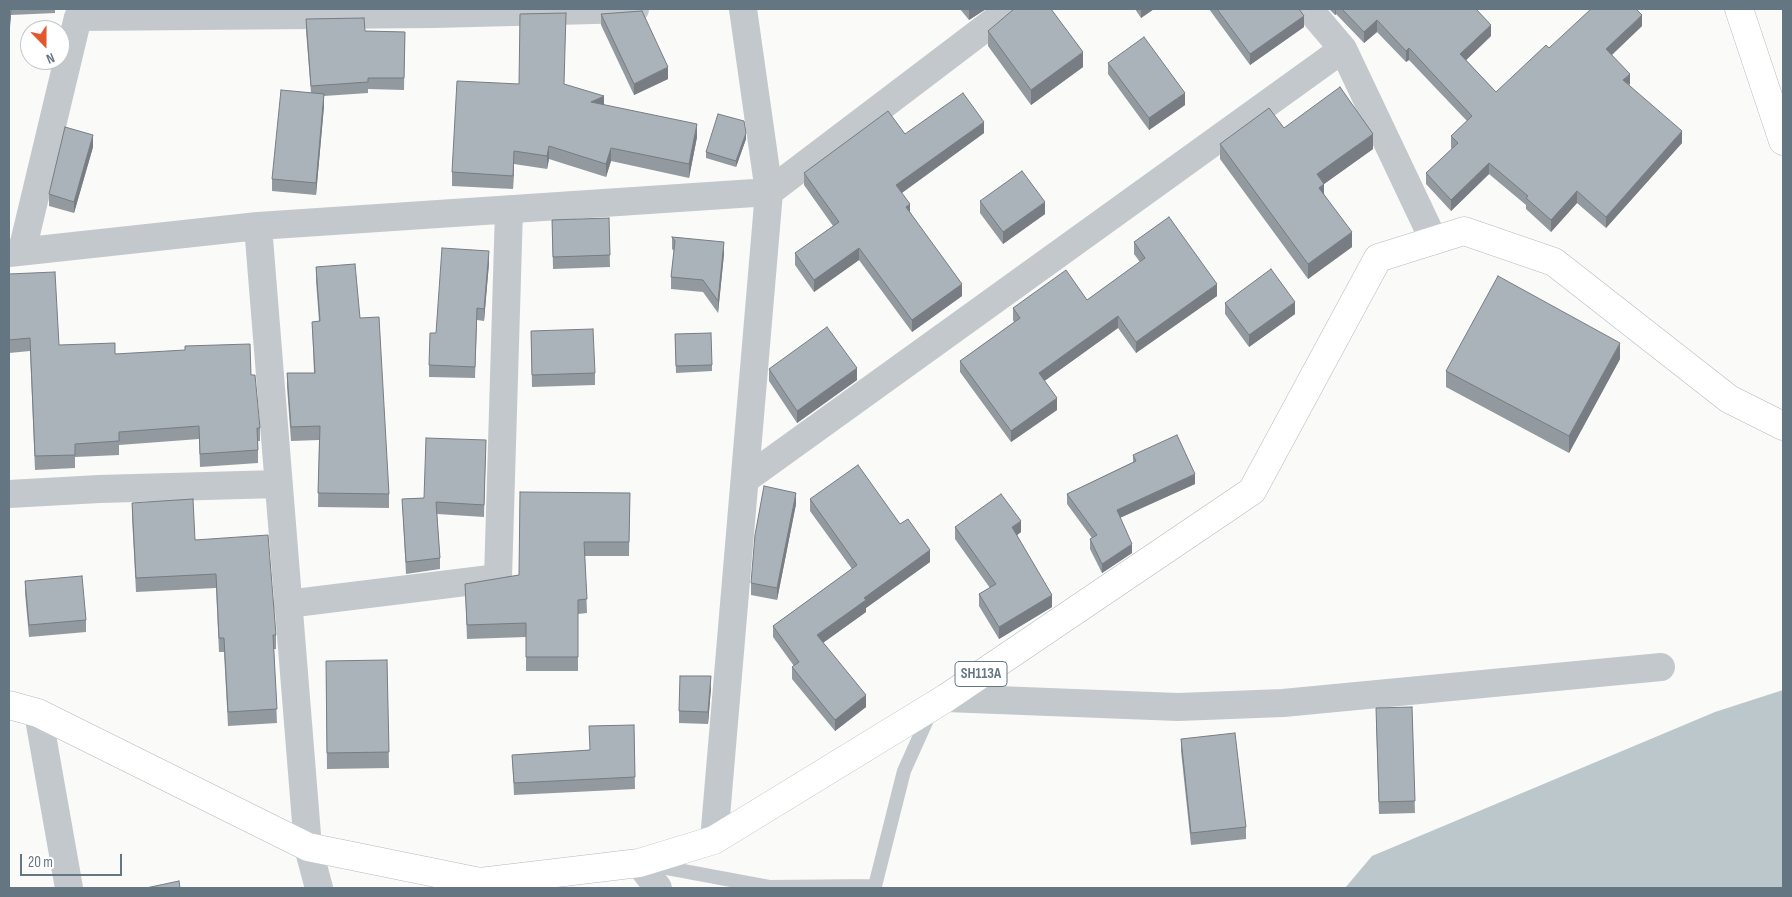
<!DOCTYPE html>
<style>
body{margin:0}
#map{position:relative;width:1792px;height:897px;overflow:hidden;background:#fafaf8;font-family:"Sofia Sans Condensed",sans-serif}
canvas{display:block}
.frame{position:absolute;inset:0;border:10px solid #657683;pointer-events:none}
.north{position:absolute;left:20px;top:20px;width:50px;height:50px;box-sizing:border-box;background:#fff;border:1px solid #c1c8cd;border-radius:50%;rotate:158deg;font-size:14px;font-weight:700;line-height:20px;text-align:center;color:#657683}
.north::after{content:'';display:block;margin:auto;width:18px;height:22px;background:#e4572e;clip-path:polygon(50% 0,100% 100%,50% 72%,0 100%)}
.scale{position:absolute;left:20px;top:854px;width:102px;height:22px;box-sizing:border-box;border:2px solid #657683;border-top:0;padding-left:6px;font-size:15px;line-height:18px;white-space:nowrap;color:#657683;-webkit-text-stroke:4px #fff;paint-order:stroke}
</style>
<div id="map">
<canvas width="1792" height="897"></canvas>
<div class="frame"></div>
<div class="north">N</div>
<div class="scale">20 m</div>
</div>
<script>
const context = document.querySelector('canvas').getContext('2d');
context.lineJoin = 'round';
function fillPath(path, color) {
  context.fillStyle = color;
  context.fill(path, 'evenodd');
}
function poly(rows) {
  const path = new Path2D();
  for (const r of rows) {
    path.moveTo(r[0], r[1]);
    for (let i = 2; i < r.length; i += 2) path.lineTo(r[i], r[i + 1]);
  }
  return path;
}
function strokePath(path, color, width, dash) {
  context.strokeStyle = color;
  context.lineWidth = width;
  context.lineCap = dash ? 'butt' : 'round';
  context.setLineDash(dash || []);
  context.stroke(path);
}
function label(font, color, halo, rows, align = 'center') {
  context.font = font + ' "Sofia Sans Condensed",sans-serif';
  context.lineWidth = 5;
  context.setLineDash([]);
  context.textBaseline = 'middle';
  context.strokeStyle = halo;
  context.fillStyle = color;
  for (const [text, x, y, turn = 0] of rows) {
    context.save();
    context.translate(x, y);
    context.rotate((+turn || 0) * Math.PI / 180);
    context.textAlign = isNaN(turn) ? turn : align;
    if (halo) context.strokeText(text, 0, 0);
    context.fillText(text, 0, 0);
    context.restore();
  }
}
fillPath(poly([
 [1783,690,1783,888,1345,888,1372,856,1715,712]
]), '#bbc7cb');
const primary = poly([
 [9,705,38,713,308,847,480,882,639,863,714,840,946,698,1252,491,1378,258,1464,231,1554,262,1729,399,1783,426]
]);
const highway = poly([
 [1739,9,1783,141]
]);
strokePath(primary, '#b5babe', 29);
strokePath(highway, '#b4b9bd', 29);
strokePath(poly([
 [651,865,769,887,875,886,904,771,931,711]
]), '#c3c8cc', 14);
strokePath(poly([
 [1309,9,1343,49,1434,241],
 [258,226,308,847,319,888],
 [22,251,78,17,433,14,635,9],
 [9,253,258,226,769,192,1010,9],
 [746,479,1343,49],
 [9,494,99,489,278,484],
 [287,604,498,578,509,210],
 [946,698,1178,707,1283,703,1661,667],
 [38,713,69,888],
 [714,840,769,192,743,9],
 [639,863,658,888]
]), '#c3c8cc', 28);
strokePath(primary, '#fff', 28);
strokePath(highway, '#fff', 28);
fillPath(poly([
 [9,9,55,9,55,13,11,15],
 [960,9,986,9,969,20],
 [1135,9,1154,9,1141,18],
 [1209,9,1299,9,1304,27,1250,65],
 [1329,9,1476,9,1491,36,1466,60,1496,92,1549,48,1642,26,1612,55,1629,85,1682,143,1606,228,1577,203,1551,232,1526,209,1526,205,1489,174,1451,211,1426,184,1426,173,1452,149,1451,148,1451,136,1467,121,1409,60,1406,62,1377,32,1364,43,1336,14,1335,15],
 [601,14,668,79,634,95,601,25],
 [306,19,365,31,405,32,404,90,368,89,368,93,324,96,324,106,316,195,272,191,272,179,311,93,306,31],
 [988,31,1083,67,1031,105,988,46],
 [1108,63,1185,105,1149,130,1108,74],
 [519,84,564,84,604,105,697,137,689,178,611,161,606,177,549,159,547,169,514,164,513,189,452,186,452,172],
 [1284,128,1373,149,1324,184,1324,194,1352,247,1308,279,1220,159,1220,144],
 [984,133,902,193,910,212,962,296,912,332,859,260,814,292,795,265,795,253,833,226,804,185,804,173,905,134],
 [746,139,736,167,706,158,706,152],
 [93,147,74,213,49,206,49,194],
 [980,201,1045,214,1003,244,980,213],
 [609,218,610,267,553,269,552,220],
 [672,237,724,254,718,313,703,292,671,289,671,277,674,251,672,249],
 [1134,242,1217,296,1136,353,1118,328,1044,381,1057,410,1011,442,960,372,960,361,1014,322,1013,320,1013,308,1087,300,1140,262,1134,254],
 [489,263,484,321,477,320,475,378,429,377,429,365,436,333],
 [316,267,360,318,389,494,389,508,318,507,319,440,291,441,287,387,287,373,314,373,312,322,319,321,316,281],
 [9,274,59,345,251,375,260,428,260,441,258,441,258,463,200,467,199,439,119,445,119,455,75,457,75,468,35,470,30,351,9,353],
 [1225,303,1295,314,1249,347,1225,314],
 [531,331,595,373,595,385,532,387],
 [675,334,712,365,712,371,676,373],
 [1620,359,1569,453,1446,387,1446,371],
 [769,369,857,380,797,423,769,381],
 [486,440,484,517,437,514,440,558,440,569,406,574,402,499,424,498],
 [1133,455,1195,484,1120,518,1132,553,1102,573,1090,549,1090,539,1092,538,1067,504,1067,494,1133,462],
 [630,493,629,556,585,556,587,613,578,614,578,671,526,671,526,637,467,639,465,584,519,575],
 [810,499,900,524,930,562,866,608,866,612,823,643,866,707,835,731,792,679,792,667,794,666,773,637,773,626,852,569,810,511],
 [132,503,195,540,276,635,276,649,274,649,277,723,228,726,224,652,219,652,216,588,136,592,132,517],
 [796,504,777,600,751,595,751,583],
 [955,527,1021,532,1017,535,1052,607,999,639,979,606,979,594,990,588,955,539],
 [25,581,86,620,86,632,29,637,25,593],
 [387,660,389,768,327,769,326,678],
 [711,688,708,724,679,723,679,711],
 [1412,707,1415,813,1379,814,1376,720],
 [634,725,635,789,514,795,512,755,590,750],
 [1181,739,1246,827,1246,839,1191,845,1181,751]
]), '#929a9f');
fillPath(poly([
 [11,9,11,15,9,40,9,28],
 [969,9,986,9,969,20],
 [1141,9,1154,9,1141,18],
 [1335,9,1336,9,1336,14,1335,15],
 [1642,15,1642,26,1606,60,1606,49],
 [1304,16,1304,27,1250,65,1250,54],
 [1377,20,1377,32,1364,43,1364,32],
 [1491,25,1491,36,1460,66,1460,54],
 [1409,48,1409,60,1406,62,1406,51],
 [1083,52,1083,67,1031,105,1031,90],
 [668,67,668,79,634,95,634,84],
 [1630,74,1630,85,1623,80],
 [1185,93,1185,105,1149,130,1149,118],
 [324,94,324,106,316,195,316,183],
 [604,96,604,109,591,102],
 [984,122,984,133,896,197,896,185],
 [697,124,697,137,689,178,689,164],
 [1682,131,1682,143,1606,228,1606,217],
 [746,133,746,139,736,167,736,161],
 [1373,134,1373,149,1317,189,1317,174],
 [93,135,93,147,74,213,74,202],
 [549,146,549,159,547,169,547,156],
 [611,148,611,161,606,177,606,164],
 [514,151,514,164,513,189,513,176],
 [1489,163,1489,174,1451,211,1451,200],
 [1324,184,1324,198,1319,188],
 [1577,191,1577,203,1551,232,1551,220],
 [1045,202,1045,214,1003,244,1003,232],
 [910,204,910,216,906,207],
 [1352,232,1352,247,1308,279,1308,264],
 [724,242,724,254,718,313,718,301],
 [859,248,859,260,814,292,814,280],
 [489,251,489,263,484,321,484,309],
 [962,284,962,296,912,332,912,320],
 [1217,284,1217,296,1136,353,1136,342],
 [1295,302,1295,314,1249,347,1249,335],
 [1118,316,1118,328,1039,385,1039,373],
 [1620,343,1620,359,1569,453,1569,436],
 [857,368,857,380,797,423,797,411],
 [1057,398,1057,410,1011,442,1011,431],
 [1195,474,1195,484,1117,519,1117,510],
 [796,493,796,504,777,600,777,588],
 [1021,521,1021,532,1012,539,1012,527],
 [1132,544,1132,553,1102,573,1102,564],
 [930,550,930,562,866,608,866,612,817,647,817,635,864,598],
 [1052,595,1052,607,999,639,999,627],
 [711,676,711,688,708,724,708,712],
 [866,695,866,707,835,731,835,720]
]), '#777d82');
const building = poly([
 [9,9,11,9,9,28,9,9],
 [1014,9,1051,9,1083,52,1031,90,988,31,1014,9],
 [1217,9,1299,9,1304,16,1250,54,1217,9],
 [1342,9,1476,9,1491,25,1460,54,1496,92,1546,45,1549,48,1591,9,1636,9,1642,15,1606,49,1630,74,1623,80,1682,131,1606,217,1577,191,1551,220,1526,198,1528,196,1489,163,1451,200,1426,173,1458,143,1451,136,1472,116,1409,48,1406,51,1377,20,1364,32,1342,9],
 [642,11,668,67,634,84,601,14,642,11],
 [566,13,564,84,604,96,591,102,697,124,689,164,611,148,606,164,549,146,547,156,514,151,513,176,452,172,457,81,519,84,520,14,566,13],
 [364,18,365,31,405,32,404,78,368,78,368,82,311,86,306,19,364,18],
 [1144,37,1185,93,1149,118,1108,63,1144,37],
 [1340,87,1373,134,1317,174,1324,184,1319,188,1352,232,1308,264,1220,144,1269,108,1284,128,1340,87],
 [281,90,324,94,316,183,272,179,281,90],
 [963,93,984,122,896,185,910,204,906,207,962,284,912,320,859,248,814,280,795,253,839,222,804,173,888,111,905,134,963,93],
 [718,114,744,121,746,133,736,161,706,152,718,114],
 [65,127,93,135,74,202,49,194,65,127],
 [1022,171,1045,202,1003,232,980,201,1022,171],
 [1169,217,1217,284,1136,342,1118,316,1039,373,1057,398,1011,431,960,361,1020,318,1013,308,1066,270,1087,300,1145,258,1134,242,1169,217],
 [609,218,610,255,553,257,552,220,609,218],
 [672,237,724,242,718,301,703,280,671,277,675,241,672,237],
 [442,248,489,251,484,309,477,308,475,367,429,365,430,333,436,333,442,248],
 [355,264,360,318,379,317,389,494,318,493,320,426,291,427,287,373,315,373,312,322,320,321,316,267,355,264],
 [1271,269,1295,302,1249,335,1225,303,1271,269],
 [55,272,59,345,115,343,115,354,185,350,185,346,250,344,251,375,255,375,260,428,257,428,258,450,200,454,199,426,119,432,119,441,75,444,75,455,35,456,30,338,9,340,9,274,55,272],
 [1498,276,1620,343,1569,436,1446,371,1498,276],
 [827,327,857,368,797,411,769,369,827,327],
 [593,329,595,373,532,375,531,331,593,329],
 [711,333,712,365,676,366,675,334,711,333],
 [1177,435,1195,474,1117,510,1132,544,1102,564,1090,539,1097,535,1067,494,1136,461,1133,455,1177,435],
 [426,438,486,440,484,505,436,502,440,558,406,562,402,499,424,498,426,438],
 [858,465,900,524,908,519,930,550,864,598,866,600,817,635,866,695,835,720,792,667,799,662,773,626,857,565,810,499,858,465],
 [764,486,796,493,777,588,751,583,755,535,764,486],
 [520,492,630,493,629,542,584,542,587,599,578,600,578,657,526,657,526,623,467,625,465,584,519,575,520,492],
 [1001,494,1021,521,1012,527,1052,595,999,627,979,594,996,584,955,527,1001,494],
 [193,499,195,540,268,535,276,635,273,635,277,709,228,712,224,638,219,638,216,574,136,578,132,503,193,499],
 [82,576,86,620,29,625,25,581,82,576],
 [387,660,389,752,327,753,326,661,387,660],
 [680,676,711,676,708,712,679,711,680,676],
 [1412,707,1415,801,1379,802,1376,708,1412,707],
 [634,725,635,777,514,783,512,755,590,750,589,726,634,725],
 [1235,733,1246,827,1191,833,1181,739,1235,733],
 [179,881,180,888,146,888,179,881]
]);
fillPath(building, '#aab3b9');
strokePath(building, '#777d82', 1);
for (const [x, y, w] of [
 [981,674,52]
]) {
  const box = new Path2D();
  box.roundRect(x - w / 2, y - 12.5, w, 25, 4);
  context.fillStyle = '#fff';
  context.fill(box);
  strokePath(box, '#657683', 1);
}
label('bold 15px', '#657683', null, [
 ["SH113A",981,674]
]);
</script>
